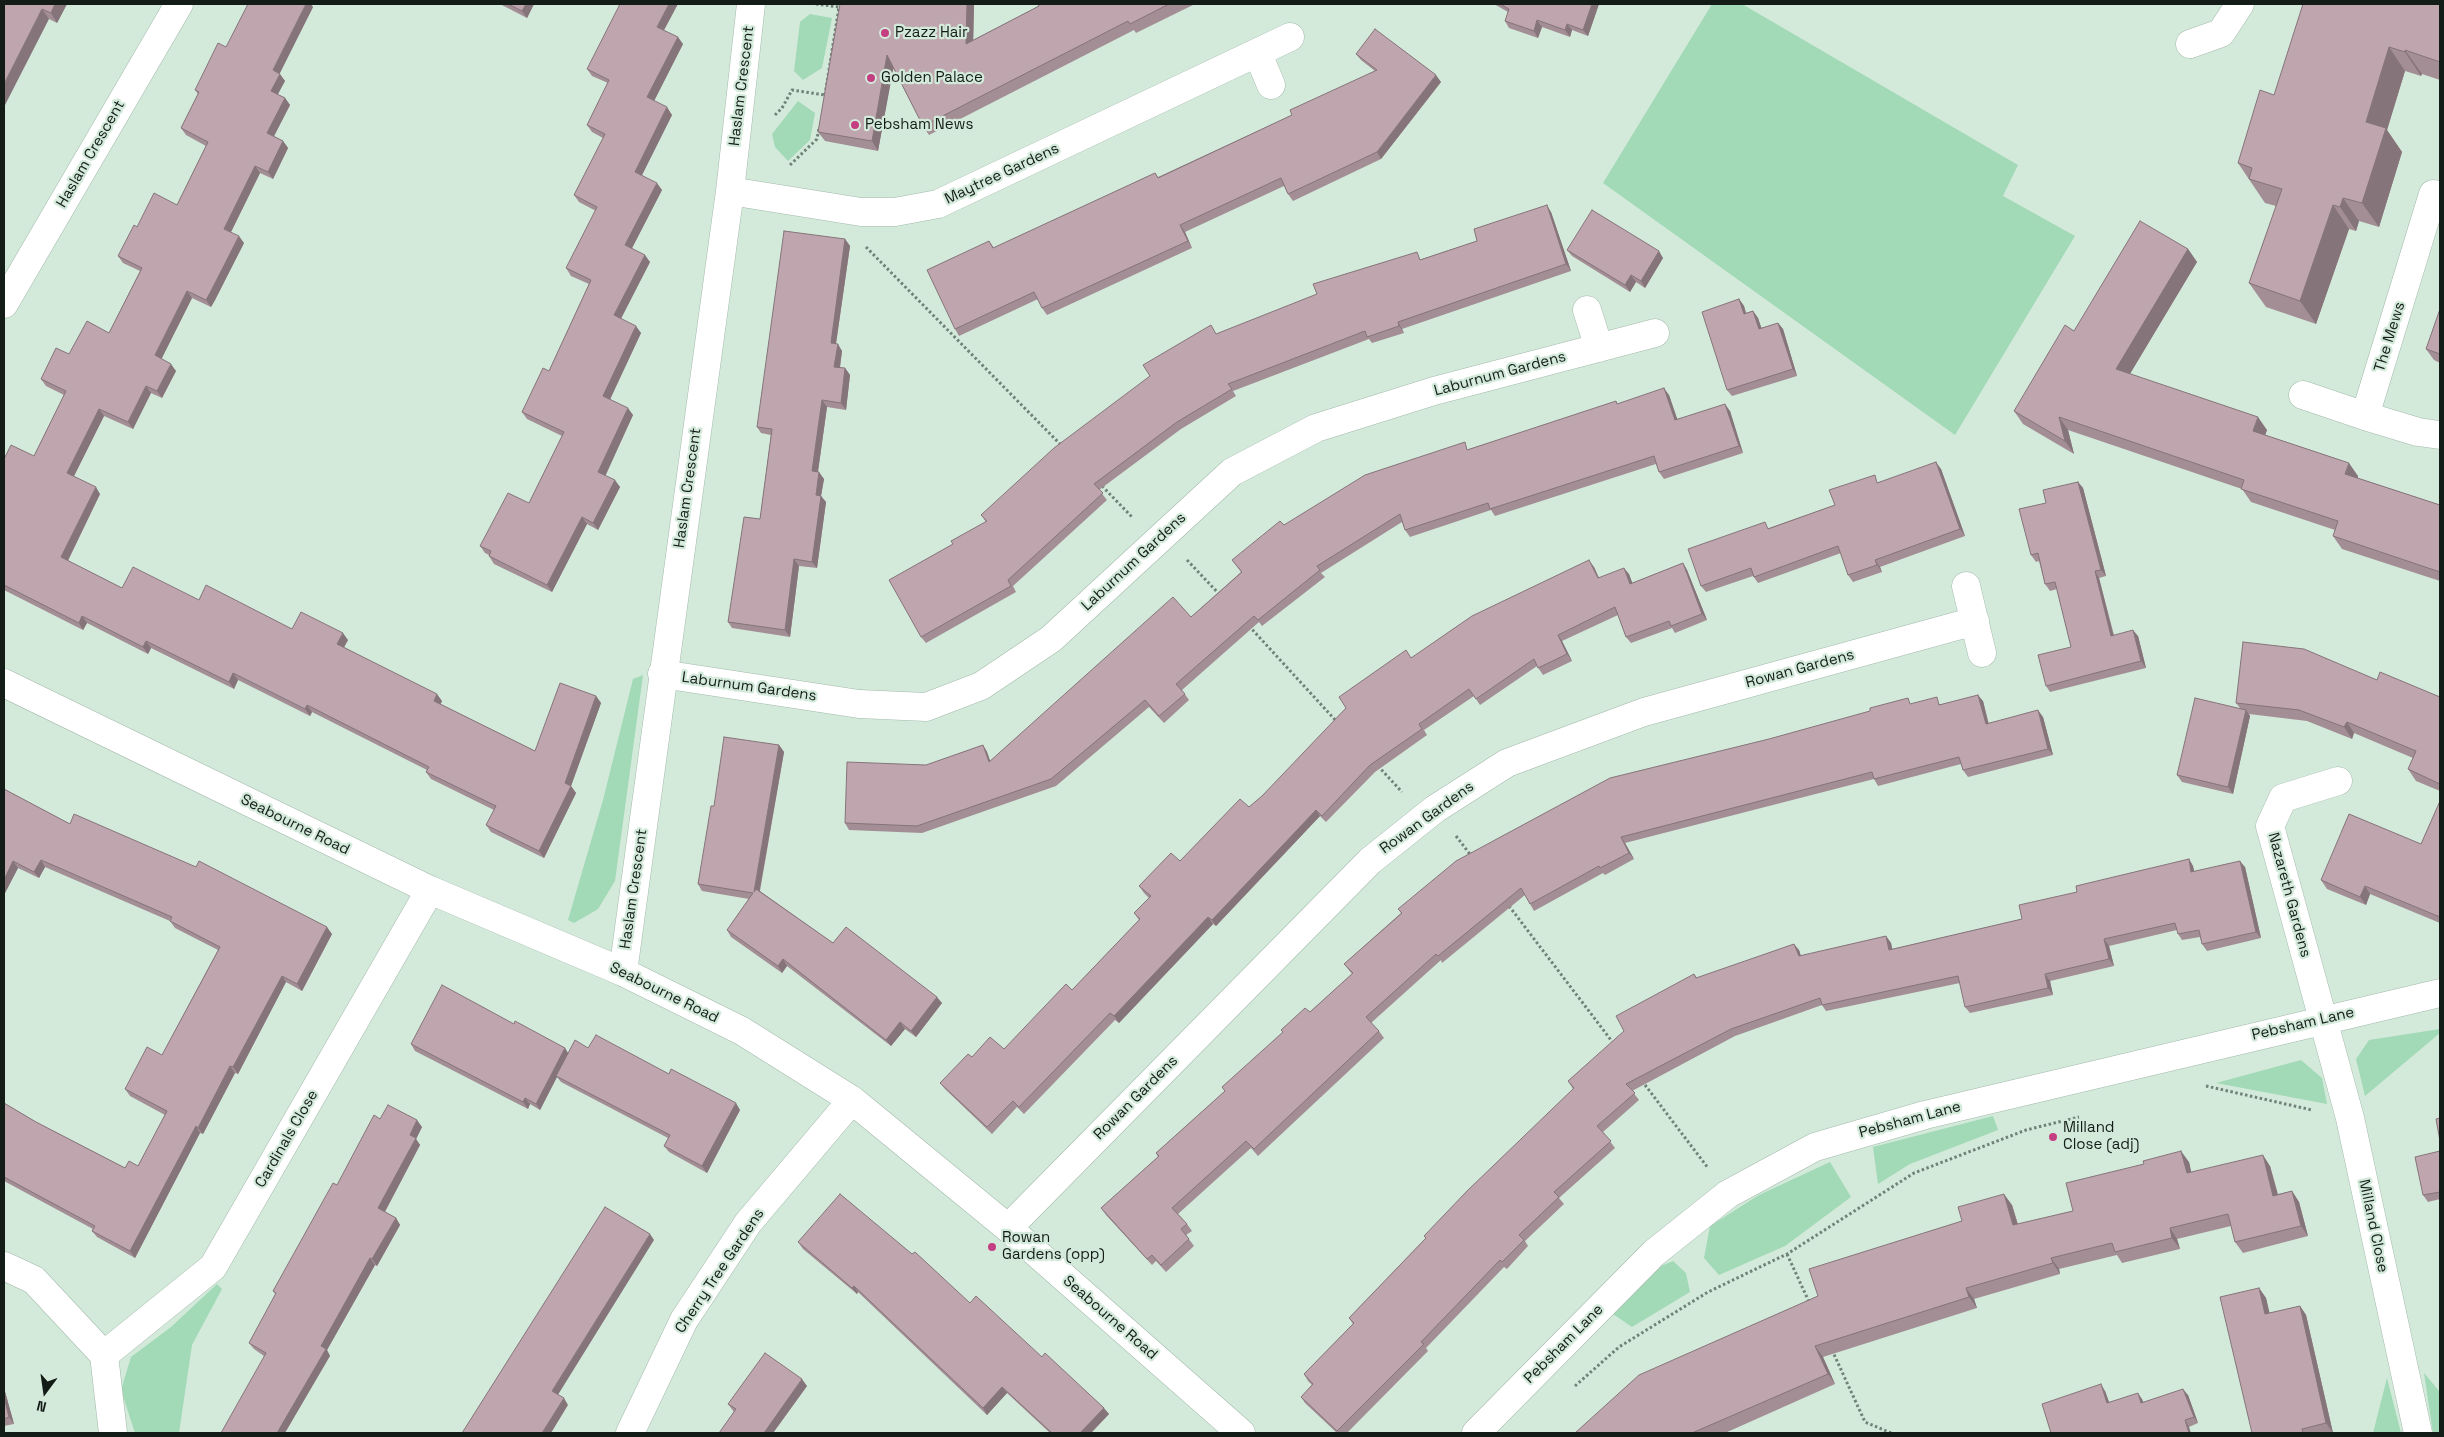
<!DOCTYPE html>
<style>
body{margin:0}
#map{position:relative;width:2444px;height:1437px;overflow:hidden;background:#d3eadb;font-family:"Space Grotesk",sans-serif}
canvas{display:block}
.frame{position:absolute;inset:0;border:5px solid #141c17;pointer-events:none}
.north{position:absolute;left:20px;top:1367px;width:50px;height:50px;-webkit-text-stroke:4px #d3eadb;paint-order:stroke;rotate:194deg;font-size:14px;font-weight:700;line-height:20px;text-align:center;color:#141c17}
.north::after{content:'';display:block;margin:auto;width:18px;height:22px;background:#141c17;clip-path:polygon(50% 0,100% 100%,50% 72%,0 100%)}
</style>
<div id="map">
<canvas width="2444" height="1437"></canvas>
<div class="frame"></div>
<div class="north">N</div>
</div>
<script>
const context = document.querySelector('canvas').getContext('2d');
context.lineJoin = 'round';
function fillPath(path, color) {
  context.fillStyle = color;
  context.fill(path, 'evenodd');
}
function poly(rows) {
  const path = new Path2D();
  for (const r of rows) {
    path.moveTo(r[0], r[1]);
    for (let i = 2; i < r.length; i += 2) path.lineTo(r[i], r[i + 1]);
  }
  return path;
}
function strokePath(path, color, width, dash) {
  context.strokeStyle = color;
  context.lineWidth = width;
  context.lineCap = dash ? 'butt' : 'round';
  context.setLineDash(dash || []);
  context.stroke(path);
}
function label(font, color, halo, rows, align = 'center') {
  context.font = font + ' "Space Grotesk",sans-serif';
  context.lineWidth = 4.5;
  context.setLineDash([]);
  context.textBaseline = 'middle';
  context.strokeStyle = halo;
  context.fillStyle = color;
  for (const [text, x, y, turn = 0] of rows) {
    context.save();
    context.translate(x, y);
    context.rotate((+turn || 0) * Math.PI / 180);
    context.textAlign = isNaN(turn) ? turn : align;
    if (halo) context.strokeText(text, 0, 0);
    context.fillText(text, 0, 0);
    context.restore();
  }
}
fillPath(poly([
 [1712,4,1742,4,2018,165,2003,196,2075,236,1955,435,1603,183],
 [810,14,832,18,822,68,803,80,794,71,800,22],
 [798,101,815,113,810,140,788,161,775,147,772,134],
 [643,675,615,881,598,909,574,923,568,920,603,800,633,679],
 [2440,1029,2440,1033,2365,1096,2356,1059,2369,1040],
 [2301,1060,2322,1078,2327,1104,2216,1083],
 [1993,1116,1998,1130,1910,1164,1878,1184,1873,1147],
 [1830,1162,1851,1197,1785,1246,1719,1275,1704,1258,1710,1226,1759,1195],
 [1673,1261,1686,1273,1690,1292,1632,1327,1613,1314,1661,1266],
 [217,1284,222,1289,192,1345,179,1433,135,1433,121,1390,131,1357,171,1327],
 [2424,1373,2440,1392,2440,1433,2433,1433],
 [2387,1378,2401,1433,2373,1433]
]), '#a2d9b6');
const minor = poly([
 [2190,44,2221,33,2240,4],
 [1258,54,1271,85],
 [730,191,861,212,895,212,938,204,1290,37],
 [4,304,179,4],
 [1587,310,1599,348],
 [2303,395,2365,416,2433,194],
 [2365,416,2418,432,2440,435],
 [1966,586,1982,653],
 [662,674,859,704,926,707,981,686,1051,639,1232,472,1316,428,1434,391,1655,333],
 [4,683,430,890,623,972,742,1031,852,1100,1008,1228,1241,1433],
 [2338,781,2283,798,2270,826,2350,1118,2418,1433],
 [623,972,730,191,751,4],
 [1008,1228,1370,861,1435,809,1507,763,1644,712,1975,621],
 [4,1266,34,1280,104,1355,113,1433],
 [104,1355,213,1267,430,890],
 [630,1433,684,1320,748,1223,852,1100],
 [1476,1433,1654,1253,1728,1194,1815,1147,1925,1115,2440,993]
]);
strokePath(minor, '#a3b9ab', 29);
strokePath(poly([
 [816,4,839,7,825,95],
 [775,115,782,108,792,90,825,95],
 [790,165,817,139,819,128],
 [866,247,1062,446],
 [1102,486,1132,517],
 [1187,560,1221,596],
 [1249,626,1338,723],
 [1378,766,1402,792],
 [1456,836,1472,857],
 [1509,906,1614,1044],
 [1642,1081,1708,1168],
 [2206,1086,2312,1110],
 [1787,1254,1810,1304],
 [1832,1350,1865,1422,1891,1433],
 [1575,1386,1619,1347,1708,1292,1787,1254,1914,1173,2026,1130,2079,1117]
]), '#718177', 3, [2.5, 2.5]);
strokePath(minor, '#fff', 28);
fillPath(poly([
 [4,4,67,4,57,23,49,19],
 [500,4,534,4,527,18],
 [840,4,974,4,973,40,1039,6,1038,4,1195,4,1136,33,1134,30,929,135,923,126,893,68,878,151,825,141,818,132],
 [1494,4,1599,4,1588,36,1572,30,1570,37,1542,27,1538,38,1509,28,1505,21,1508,12],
 [2440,4,2440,80,2422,74,2421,76,2405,71,2387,130,2402,152,2379,227,2359,221,2356,231,2349,229,2316,324,2266,307,2249,283,2276,206,2265,203,2238,163,2274,95],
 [313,7,279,74,285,81,277,94,285,98,290,105,274,136,283,141,288,148,273,179,260,173,231,232,244,243,215,300,211,307,192,298,161,359,176,371,162,398,151,393,133,429,104,416,74,476,100,494,68,561,122,588,199,600,292,629,348,640,344,647,442,701,440,704,535,751,596,696,601,703,571,786,576,793,544,858,491,832,486,825,494,810,431,779,426,772,427,770,312,712,310,716,238,680,234,689,151,648,148,654,87,623,83,630,4,590,4,459,34,456,64,395,46,386,41,379,69,354,109,333,140,271,123,263,118,256,137,227,177,205,206,146,186,135,181,128,198,94,195,90,226,47],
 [664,30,683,44,654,101,672,115,642,175,662,190,632,248,650,262,621,319,641,333,609,400,633,415,605,475,620,487,598,530,587,524,552,592,494,564,489,556,489,555,485,553,480,546,529,503,562,436,527,419,522,412,549,371,589,284,571,276,566,268,596,211,579,202,574,195,603,138,592,132,587,125,608,83,592,76,587,69],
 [1356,54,1441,82,1381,159,1293,201,1288,194,1284,186,1185,232,1192,248,1047,315,1042,308,1038,299,959,336,955,329,989,241,994,248,1155,173,1158,177,1292,115,1375,71,1361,60],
 [1551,212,1571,271,1402,329,1404,333,1372,343,1369,339,1233,391,1236,396,1181,429,1099,490,1107,500,1013,586,1016,592,926,643,921,637,953,544,986,522,981,515,1217,334,1422,259,1477,241],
 [845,239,850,246,836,344,842,351,840,368,845,368,850,375,846,410,827,407,818,472,824,479,821,496,826,502,817,568,799,566,790,637,732,628,728,622,760,519,771,435,761,433,757,427],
 [2188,249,2197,262,2130,374,2267,430,2265,435,2358,476,2358,478,2440,505,2440,581,2342,549,2333,536,2335,530,2251,502,2242,489,2068,430,2074,454,2023,424,2014,411,2074,331],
 [1567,250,1663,258,1645,288,1636,282,1630,292,1572,256],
 [1739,299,1744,306,1746,313,1753,311,1758,318,1761,328,1778,323,1783,329,1797,376,1732,396,1727,390],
 [2440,309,2440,363,2434,360,2426,349],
 [1669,395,1677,419,1730,411,1743,453,1664,479,1659,472,1656,464,1495,516,1491,510,1410,537,1405,530,1402,522,1321,573,1325,577,1262,626,1259,622,1182,690,1189,700,1164,723,1149,707,1056,786,922,833,849,830,845,823,926,765,983,745,987,752,990,761,1191,617,1241,572,1232,560,1284,525,1469,449,1617,404],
 [1941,469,1965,536,1880,567,1882,572,1853,582,1848,575,1841,553,1758,583,1753,576,1706,592,1701,586,1769,528,1835,505,1879,482],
 [2078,482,2083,488,2106,576,2099,578,2114,635,2138,636,2146,668,2050,692,2046,686,2071,647,2057,589,2050,591,2045,584,2039,561,2036,562,2031,555,2046,503],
 [1683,563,1687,570,1707,620,1675,633,1672,628,1631,643,1626,637,1618,615,1562,641,1572,661,1543,675,1537,666,1480,705,1474,696,1424,730,1427,735,1375,772,1326,822,1320,816,1216,926,1213,924,1119,1023,1115,1020,1024,1114,1017,1107,992,1134,945,1089,940,1083,972,1057,1004,1049,1072,990,1139,920,1134,913,1149,898,1144,893,1139,886,1180,861,1249,807,1262,796,1411,658,1594,567,1599,578,1629,574,1632,583],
 [2377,680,2440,697,2440,791,2416,781,2408,769,2413,758,2354,733,2352,739,2307,721,2249,714,2250,716,2233,794,2182,782,2177,775,2240,708,2236,703],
 [1983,701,1989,724,2043,717,2053,755,1968,777,1963,770,1961,764,1878,786,1874,779,1625,843,1634,859,1605,875,1603,873,1534,911,1525,895,1442,963,1441,960,1371,1023,1379,1031,1384,1038,1258,1156,1251,1148,1178,1214,1187,1224,1192,1231,1186,1235,1194,1246,1166,1272,1156,1261,1152,1265,1106,1215,1101,1208,1158,1157,1156,1153,1225,1091,1222,1087,1310,1012,1352,974,1344,964,1401,913,1398,909,1912,704,1942,704],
 [779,745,784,752,760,891,833,943,942,1003,916,1037,905,1029,891,1046,787,966,782,973,731,937,727,930,749,899,702,891,698,884,714,806],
 [4,789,70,824,332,934,302,991,286,982,238,1074,235,1073,203,1134,200,1133,135,1258,97,1237,92,1231,93,1229,4,1181,4,1103,36,1122,125,1168,138,1166,165,1115,130,1096,125,1089,162,1055,218,950,175,928,170,921,45,867,39,878,18,868,4,895],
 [2440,801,2440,923,2370,894,2366,905,2327,889,2321,880,2421,844],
 [2189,859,2193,866,2194,872,2245,867,2261,938,2207,951,2202,944,2200,937,2182,940,2178,934,2177,930,2109,946,2114,966,2050,981,2053,995,1970,1013,1965,1007,1960,983,1826,1011,1822,1005,1735,1036,1632,1091,1639,1100,1603,1132,1615,1148,1559,1198,1564,1204,1525,1241,1528,1246,1507,1269,1504,1267,1426,1348,1428,1351,1347,1433,1337,1433,1305,1403,1301,1397,1312,1385,1308,1381,1304,1374,1353,1324,1349,1318,1426,1238,1424,1236,1573,1089,1568,1081,1694,974,1697,978,1799,950,1801,956,1886,936,1891,943,1892,949,2022,919,2077,892],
 [514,1024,565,1048,568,1053,588,1048,669,1074,740,1110,707,1173,669,1152,664,1146,668,1138,561,1082,557,1077,540,1110,530,1104,528,1109,415,1051,411,1044],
 [380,1119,422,1127,416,1139,420,1145,385,1212,396,1218,400,1225,377,1266,375,1265,327,1350,330,1356,264,1356,254,1349,249,1343,276,1295,273,1291,337,1185],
 [2440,1151,2440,1199,2428,1202,2423,1195],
 [2189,1162,2191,1172,2270,1166,2278,1194,2292,1191,2299,1202,2308,1236,2243,1253,2235,1242,2231,1226,2177,1239,2180,1249,2122,1263,2117,1255,2059,1269,2060,1274,1974,1299,1977,1308,1823,1357,1835,1384,1725,1433,1575,1433,1818,1296,1962,1221,2012,1205,2018,1224,2073,1211],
 [798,1242,970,1303,1042,1357,1109,1414,1091,1433,1050,1433,1007,1393,987,1415,858,1292,857,1294,803,1249],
 [2259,1288,2266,1298,2269,1313,2300,1306,2306,1315,2333,1433,2252,1433],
 [807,1386,773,1433,719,1433,734,1412,728,1404],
 [4,1388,14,1424,4,1426],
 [2105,1391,2109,1403,2142,1399,2143,1402,2188,1395,2198,1423,2189,1427,2042,1404]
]), '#a38e96');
fillPath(poly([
 [55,4,67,4,57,23,51,13],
 [306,4,311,4,313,7,278,77,273,70],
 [526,4,534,4,527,18,522,11],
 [669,4,678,4,662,34,657,27],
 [967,4,974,4,973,53,966,44],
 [1592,4,1599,4,1588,36,1583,30],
 [42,9,49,19,4,107,4,84],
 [1537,20,1542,27,1538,38,1534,31],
 [1567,24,1572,30,1570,37,1565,30],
 [678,37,683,44,652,105,647,97],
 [2389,47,2405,71,2387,130,2402,152,2379,227,2362,203,2366,122],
 [2405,50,2422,74,2421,76,2405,52],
 [887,55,894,65,878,151,872,141],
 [280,74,285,81,276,98,271,91],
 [1436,75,1441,82,1381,159,1377,152],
 [285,98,290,105,272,140,267,133],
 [667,107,672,115,640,179,635,172],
 [283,141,288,148,273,179,268,172],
 [255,166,260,173,229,236,224,229],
 [657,183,662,190,630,252,625,245],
 [2343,198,2359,221,2356,231,2340,207],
 [1547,205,1551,212,1571,271,1566,264],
 [2333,205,2349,229,2316,324,2300,301],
 [1180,225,1185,232,1192,248,1188,241],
 [239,236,244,243,215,300,211,307,206,300],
 [845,239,850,246,835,350,831,343],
 [2188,249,2197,262,2125,382,2116,369],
 [1659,251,1663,258,1645,288,1641,281],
 [645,255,650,262,619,322,614,315],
 [1631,275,1636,282,1630,292,1625,285],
 [187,291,192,298,160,362,155,355],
 [1739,299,1744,306,1748,321,1744,314],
 [1753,311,1758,318,1764,335,1759,329],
 [1398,322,1402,329,1404,333,1399,326],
 [1778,323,1783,329,1797,376,1793,369],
 [636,326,641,333,608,404,603,396],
 [838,344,842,351,839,373,834,367],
 [171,364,176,371,162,398,157,391],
 [845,368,850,375,846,410,841,403],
 [146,386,151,393,133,429,128,422],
 [1664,388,1669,395,1680,427,1675,420],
 [822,400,827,407,817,478,812,471],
 [1725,404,1730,411,1743,453,1739,446],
 [628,408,633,415,604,479,598,472],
 [99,409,104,416,72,480,67,473],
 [2059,417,2068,430,2074,454,2065,441],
 [2258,417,2267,430,2262,444,2253,431],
 [1936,462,1941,469,1965,536,1960,529],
 [2349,463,2358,476,2355,487,2345,474],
 [819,472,824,479,821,496,826,502,817,568,812,562,816,495],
 [615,480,620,487,598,530,593,523],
 [2078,482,2083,488,2106,576,2101,570],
 [96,487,100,494,66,564,61,557],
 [582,517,587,524,552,592,547,585],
 [794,559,799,566,790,637,785,630],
 [1589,560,1594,567,1602,585,1598,578],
 [1875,560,1880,567,1882,572,1877,565],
 [1683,563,1687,570,1707,620,1702,614],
 [1624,568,1629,574,1635,590,1630,584],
 [2095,571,2099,578,2115,642,2111,636],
 [82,616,87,623,83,630,79,623],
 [2133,630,2138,636,2146,668,2141,661],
 [343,633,348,640,342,651,337,644],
 [1558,635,1562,641,1572,661,1567,654],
 [146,641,151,648,148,654,143,647],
 [233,673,238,680,234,689,229,682],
 [437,694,442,701,439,708,434,701],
 [1978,695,1983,701,1990,731,1986,724],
 [596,696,601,703,571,786,576,793,544,858,539,851,565,783],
 [307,705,312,712,310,716,305,709],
 [2038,710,2043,717,2053,755,2048,749],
 [2246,710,2250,716,2233,794,2228,787],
 [2347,722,2354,733,2352,739,2344,727],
 [779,745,784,752,758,899,754,892],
 [983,745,987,752,993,769,989,762],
 [1316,810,1320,816,1216,926,1212,920],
 [1621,837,1625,843,1634,859,1629,853],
 [2189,859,2193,866,2196,879,2191,872],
 [41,860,45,867,39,878,34,872],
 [13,861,18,868,4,895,4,880],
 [2240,861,2245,867,2261,938,2256,932],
 [2365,886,2370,894,2366,905,2360,897],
 [1208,917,1213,924,1119,1023,1114,1016],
 [327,927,332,934,302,991,297,984],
 [1886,936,1891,943,1894,957,1889,950],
 [2104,939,2109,946,2114,966,2109,959],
 [1794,944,1799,950,1803,963,1799,956],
 [783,959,787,966,782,973,778,966],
 [2045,974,2050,981,2053,995,2048,988],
 [282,976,286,982,238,1074,233,1067],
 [937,997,942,1003,916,1037,911,1031],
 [900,1022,905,1029,891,1046,886,1040],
 [565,1048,569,1055,556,1076,557,1077,540,1110,536,1104],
 [230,1066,235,1073,203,1134,198,1128],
 [525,1098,530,1104,528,1109,523,1102],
 [736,1103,740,1110,707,1173,702,1166],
 [417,1120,422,1127,416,1139,420,1145,383,1215,378,1208,410,1135],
 [196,1126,200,1133,135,1258,130,1251],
 [2181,1151,2189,1162,2194,1184,2187,1173],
 [2263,1155,2270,1166,2281,1207,2273,1196],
 [2292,1191,2299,1202,2308,1236,2301,1226],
 [2004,1194,2012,1205,2021,1236,2013,1225],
 [396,1218,400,1225,377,1266,372,1259],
 [2170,1228,2177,1239,2180,1249,2172,1238],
 [650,1234,654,1240,556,1398,552,1391],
 [370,1258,375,1265,327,1350,330,1356,285,1433,277,1433,321,1346],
 [2051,1258,2059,1269,2060,1274,2053,1263],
 [854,1286,858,1292,857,1294,852,1288],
 [1966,1288,1974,1299,1977,1308,1969,1297],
 [2259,1288,2266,1298,2272,1323,2265,1314],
 [2300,1306,2306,1315,2333,1433,2326,1423],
 [1815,1346,1823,1357,1835,1384,1828,1374],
 [802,1379,807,1386,773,1433,764,1433],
 [2101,1384,2105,1391,2112,1410,2107,1403],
 [1002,1387,1007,1393,987,1415,983,1408],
 [4,1388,14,1424,9,1417,4,1397],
 [2183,1389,2188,1395,2198,1423,2194,1417],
 [2138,1393,2142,1399,2146,1410,2141,1403],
 [564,1398,568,1405,551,1433,542,1433],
 [1104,1408,1109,1414,1091,1433,1080,1433],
 [2185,1420,2189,1427,2191,1433,2189,1433]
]), '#85747a');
const building = poly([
 [4,4,55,4,51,13,42,9,4,84,4,4],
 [248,4,306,4,273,70,280,74,271,91,285,98,267,133,283,141,268,172,255,166,224,229,239,236,210,293,206,300,187,291,155,355,171,364,157,391,146,386,128,422,99,409,67,473,96,487,61,557,122,588,133,567,199,600,206,585,292,629,301,612,343,633,337,644,437,694,434,701,535,751,560,683,596,696,565,783,571,786,539,851,486,825,496,806,426,772,429,767,307,705,305,709,233,673,229,682,146,641,143,647,82,616,79,623,4,585,4,459,11,445,34,456,66,391,41,379,56,348,69,354,87,321,109,333,142,268,118,256,134,225,137,227,154,193,177,205,208,142,181,128,199,92,195,90,218,43,226,47,248,4],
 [508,4,526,4,522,11,508,4],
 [620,4,669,4,657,27,678,37,647,97,667,107,635,172,657,183,625,245,645,255,614,315,636,326,603,396,628,408,598,472,615,480,593,523,582,517,547,585,489,556,491,551,480,546,508,493,529,503,564,432,522,412,543,368,549,371,591,280,566,268,597,207,574,195,605,134,587,125,609,80,587,69,620,4],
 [840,4,967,4,966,44,1039,6,1038,4,1169,4,1130,24,1128,21,923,126,887,55,872,141,818,132,840,4],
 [1500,4,1592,4,1583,30,1567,24,1565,30,1537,20,1534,31,1505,21,1509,9,1500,4],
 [2303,4,2440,4,2440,62,2405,50,2405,52,2389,47,2366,122,2386,128,2362,203,2343,198,2340,207,2333,205,2300,301,2249,283,2282,189,2249,179,2252,168,2238,163,2260,90,2274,95,2303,4],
 [1375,29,1436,75,1377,152,1288,194,1281,178,1180,225,1188,241,1042,308,1034,292,955,329,927,270,989,241,993,248,1155,173,1158,178,1292,115,1290,110,1377,70,1356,54,1375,29],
 [1547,205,1566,264,1398,322,1399,326,1367,337,1365,331,1228,384,1232,389,1177,422,1094,484,1103,493,1008,580,1011,586,921,637,889,580,953,544,951,541,987,521,981,515,1054,448,1150,376,1143,365,1211,325,1216,334,1317,294,1313,284,1417,252,1420,260,1477,241,1474,229,1547,205],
 [1592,210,1659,251,1641,281,1631,275,1625,285,1567,250,1592,210],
 [2140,221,2188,249,2116,369,2258,417,2253,431,2349,463,2345,474,2440,505,2440,572,2333,536,2338,521,2241,489,2244,480,2059,417,2065,441,2014,411,2065,325,2074,331,2140,221],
 [784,231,845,239,831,343,838,344,834,367,845,368,841,403,822,400,812,471,819,472,816,495,821,496,812,562,794,559,785,630,728,622,744,517,760,519,772,429,757,427,784,231],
 [1739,299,1744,314,1753,311,1759,329,1778,323,1793,369,1727,390,1702,312,1739,299],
 [2440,309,2440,354,2426,349,2440,309],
 [1664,388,1675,420,1725,404,1739,446,1659,472,1654,456,1490,509,1488,503,1405,530,1400,514,1317,566,1320,570,1258,620,1254,616,1176,684,1185,694,1159,716,1145,700,1051,779,917,826,845,823,847,762,926,765,983,745,989,762,1173,597,1191,617,1242,572,1232,560,1280,521,1284,525,1365,475,1465,442,1467,450,1616,401,1617,404,1664,388],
 [1936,462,1960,529,1875,560,1877,565,1848,575,1838,546,1754,577,1751,568,1701,586,1688,549,1765,522,1768,529,1835,505,1829,490,1875,475,1877,483,1936,462],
 [2078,482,2101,570,2095,571,2111,636,2133,630,2141,661,2046,686,2038,655,2071,647,2055,582,2045,584,2038,553,2031,555,2019,509,2046,503,2043,490,2078,482],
 [1589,560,1598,578,1624,568,1630,584,1683,563,1702,614,1671,626,1669,621,1626,637,1615,607,1558,635,1567,654,1538,668,1534,659,1476,699,1469,689,1419,724,1422,729,1370,765,1322,816,1316,810,1212,920,1208,917,1114,1016,1110,1013,1019,1107,1013,1101,987,1127,940,1083,968,1054,972,1057,990,1037,1004,1049,1066,984,1072,990,1140,919,1134,913,1151,896,1139,886,1171,853,1180,861,1240,799,1249,807,1262,796,1346,708,1339,697,1406,650,1411,658,1472,616,1589,560],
 [2243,642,2304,649,2377,680,2380,672,2440,697,2440,784,2408,769,2416,751,2347,722,2344,727,2299,710,2236,703,2243,642],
 [1978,695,1986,724,2038,710,2048,749,1963,770,1959,757,1874,779,1872,772,1621,837,1629,853,1600,868,1599,866,1530,904,1521,888,1438,956,1436,954,1366,1017,1379,1031,1254,1149,1246,1141,1172,1208,1187,1224,1181,1229,1189,1239,1161,1265,1152,1255,1147,1259,1101,1208,1159,1156,1156,1153,1225,1091,1222,1087,1283,1032,1281,1030,1305,1008,1310,1012,1353,973,1344,964,1402,913,1398,909,1456,861,1610,778,1769,739,1870,711,1870,708,1908,698,1910,704,1937,697,1939,705,1978,695],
 [2195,698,2246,710,2228,787,2177,775,2195,698],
 [724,737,779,745,754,892,756,889,833,943,846,927,937,997,911,1031,900,1022,886,1040,783,959,778,966,727,930,753,893,698,884,711,806,714,806,724,737],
 [4,789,70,824,74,814,196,867,199,861,327,927,297,984,282,976,233,1067,230,1066,198,1128,196,1126,130,1251,92,1231,95,1226,4,1177,4,1103,36,1122,125,1168,129,1161,138,1166,167,1111,125,1089,147,1047,162,1055,220,947,170,921,172,917,41,860,34,872,13,861,4,880,4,789],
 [2440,801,2440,917,2365,886,2360,897,2321,880,2349,814,2421,844,2440,801],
 [2189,859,2191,872,2240,861,2256,932,2202,944,2199,930,2178,934,2175,923,2104,939,2109,959,2045,974,2048,988,1965,1007,1958,976,1822,1005,1820,998,1731,1029,1626,1084,1635,1093,1597,1126,1611,1141,1554,1192,1559,1197,1519,1235,1524,1240,1502,1262,1500,1260,1421,1342,1424,1344,1337,1431,1301,1397,1313,1384,1304,1374,1354,1323,1349,1318,1426,1238,1424,1236,1467,1191,1574,1088,1568,1081,1624,1031,1616,1016,1694,974,1696,978,1794,944,1799,956,1886,936,1889,950,2022,919,2019,905,2077,892,2076,886,2189,859],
 [442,985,514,1024,515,1021,565,1048,536,1104,525,1098,523,1102,411,1044,442,985],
 [596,1035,669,1074,671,1069,736,1103,702,1166,664,1146,670,1135,556,1076,575,1040,588,1048,596,1035],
 [388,1105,417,1120,410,1135,416,1138,378,1208,396,1218,372,1259,370,1258,321,1346,326,1349,277,1433,221,1433,266,1353,249,1343,276,1293,273,1291,333,1183,337,1185,374,1115,380,1119,388,1105],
 [2440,1118,2440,1141,2436,1119,2440,1118],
 [2181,1151,2187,1173,2263,1155,2273,1196,2292,1191,2301,1226,2235,1242,2228,1214,2170,1228,2172,1238,2115,1252,2112,1243,2051,1258,2053,1263,1966,1288,1969,1297,1815,1346,1828,1374,1692,1433,1575,1433,1639,1375,1818,1296,1809,1269,1962,1221,1958,1207,2004,1194,2013,1225,2073,1211,2066,1183,2144,1164,2143,1161,2181,1151],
 [2440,1151,2440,1192,2423,1195,2415,1157,2440,1151],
 [840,1194,912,1254,915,1252,970,1303,976,1296,1042,1357,1045,1353,1104,1408,1080,1433,1052,1433,1002,1387,983,1408,854,1286,852,1288,798,1242,840,1194],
 [605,1207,650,1234,552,1391,564,1398,542,1433,462,1433,605,1207],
 [2259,1288,2265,1314,2300,1306,2326,1423,2302,1429,2303,1433,2252,1433,2220,1297,2259,1288],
 [765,1353,802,1379,764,1433,719,1433,736,1409,728,1404,765,1353],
 [2101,1384,2107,1403,2138,1393,2141,1403,2183,1389,2194,1417,2185,1420,2189,1433,2051,1433,2042,1404,2101,1384],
 [4,1397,9,1417,4,1419,4,1397]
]);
fillPath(building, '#bea5ae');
strokePath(building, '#85747a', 1);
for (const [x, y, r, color] of [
 [885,33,5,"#c43e81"],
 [871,78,5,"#c43e81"],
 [855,125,5,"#c43e81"],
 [2053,1137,5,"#c43e81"],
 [992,1247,5,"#c43e81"]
]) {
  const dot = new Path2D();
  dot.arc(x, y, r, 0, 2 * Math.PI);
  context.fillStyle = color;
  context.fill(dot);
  strokePath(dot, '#d3eadb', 2);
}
label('15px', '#141c17', '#d3eadb', [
 ["Pzazz Hair",895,33],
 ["Golden Palace",881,78],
 ["Pebsham News",865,125],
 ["Milland",2063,1128],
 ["Close (adj)",2063,1145],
 ["Rowan",1002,1238],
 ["Gardens (opp)",1002,1255]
], 'left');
label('15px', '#141c17', '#d3eadb', [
 ["Haslam Crescent",742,86,-83],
 ["Haslam Crescent",91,154,-60],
 ["Maytree Gardens",1002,174,-25],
 ["The Mews",2390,337,-73],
 ["Laburnum Gardens",1500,374,-15],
 ["Haslam Crescent",688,488,-82],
 ["Laburnum Gardens",1134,562,-43],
 ["Rowan Gardens",1800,669,-15],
 ["Laburnum Gardens",749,687,8],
 ["Rowan Gardens",1427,818,-36],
 ["Seabourne Road",295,825,26],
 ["Haslam Crescent",634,889,-82],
 ["Nazareth Gardens",2289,895,75],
 ["Seabourne Road",664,993,26],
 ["Pebsham Lane",2303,1024,-13],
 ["Rowan Gardens",1136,1098,-45],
 ["Pebsham Lane",1910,1120,-15],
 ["Cardinals Close",287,1139,-60],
 ["Milland Close",2373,1226,78],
 ["Cherry Tree Gardens",720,1271,-56],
 ["Seabourne Road",1110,1318,41],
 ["Pebsham Lane",1564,1344,-45]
]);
</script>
